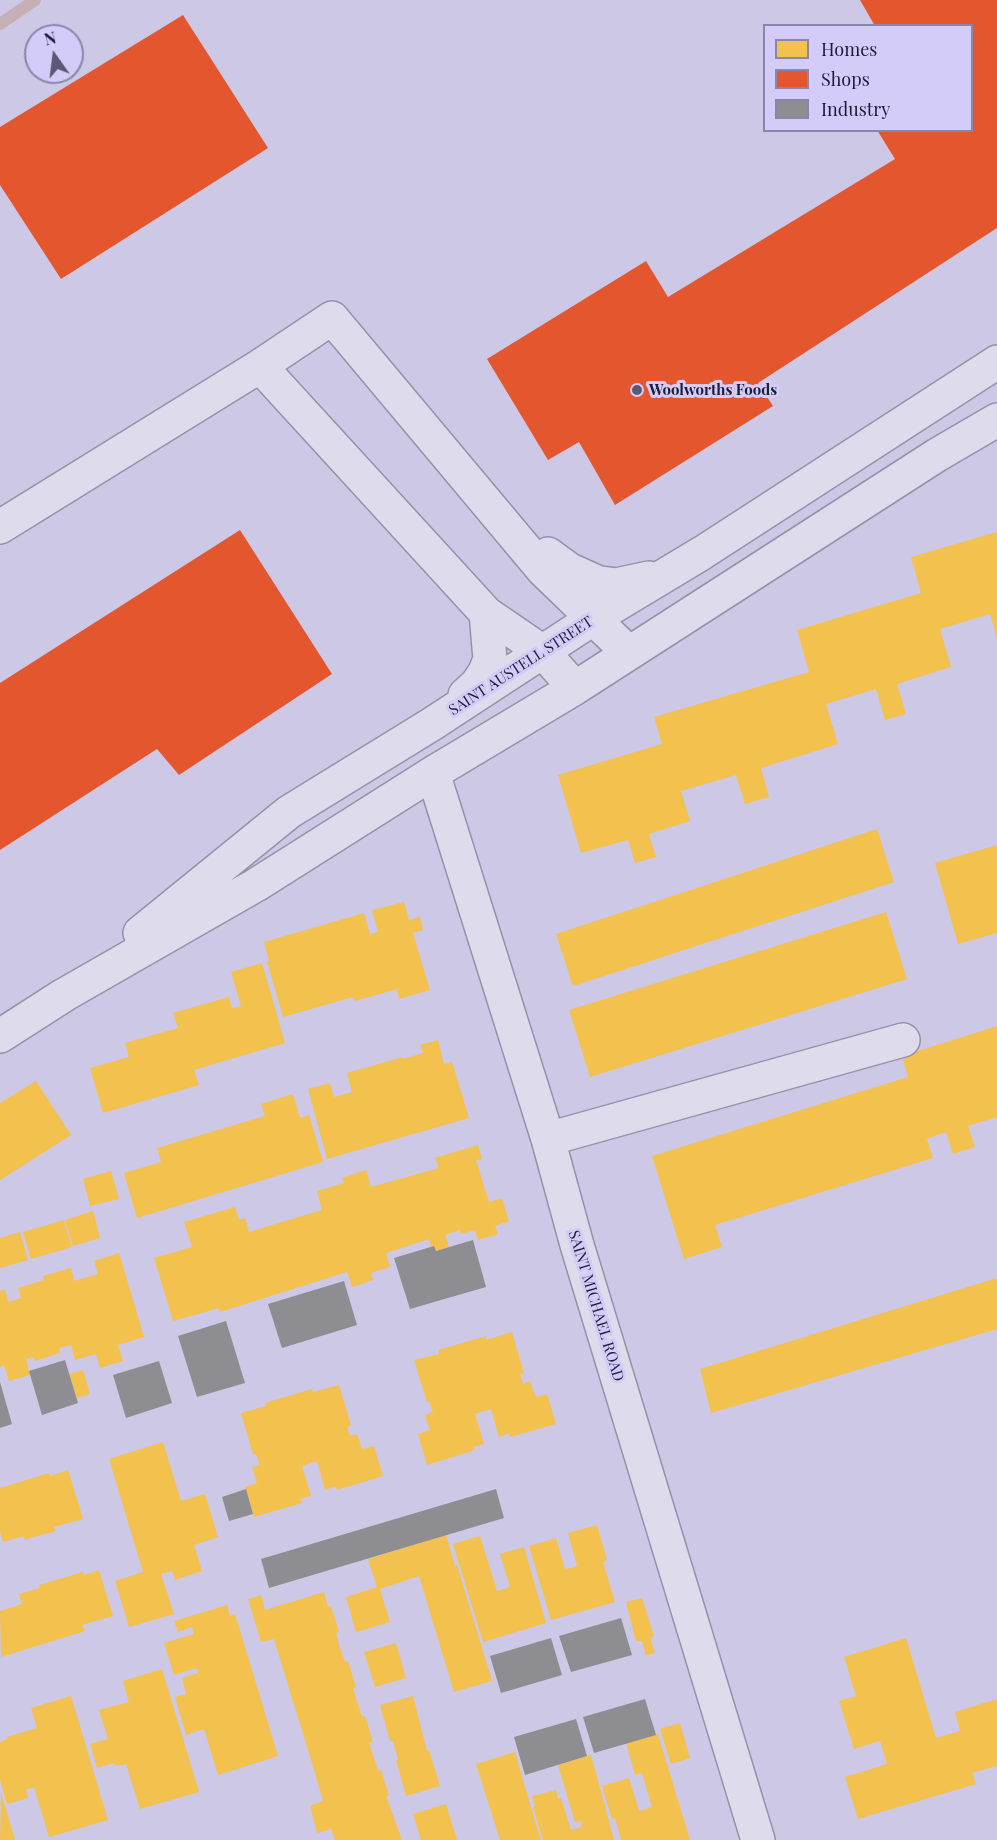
<!DOCTYPE html>
<style>
body{margin:0}
#map{position:relative;width:997px;height:1840px;overflow:hidden;background:#cdc8e5;font-family:"Playfair Display",serif}
canvas{display:block}
.legend{position:absolute;left:763px;top:24px;width:210px;height:108px;box-sizing:border-box;background:#d4ccf8;border:2px solid #8a86ab;margin:0;padding:8px 10px;list-style:none;font-size:18px;color:#1a1c38}
.legend li{display:flex;align-items:center;gap:12px;height:30px}
.legend b{width:30px;border:2px solid #8a86ab}
.north{position:absolute;left:24px;top:24px;width:60px;height:60px;box-sizing:border-box;background:#d4ccf8;border:2px solid #8a86ab;border-radius:50%;rotate:346deg;font-size:16px;font-weight:700;line-height:24px;text-align:center;color:#1a1c38}
.north::after{content:'';display:block;margin:auto;width:21px;height:27px;background:#595875;clip-path:polygon(50% 0,100% 100%,50% 72%,0 100%)}
</style>
<div id="map">
<canvas width="997" height="1840"></canvas>
<ul class="legend">
<li><b style="height:16px;background:#f2c14e"></b>Homes</li>
<li><b style="height:16px;background:#e4572e"></b>Shops</li>
<li><b style="height:16px;background:#8d8d92"></b>Industry</li>
</ul>
<div class="north">N</div>
</div>
<script>
const context = document.querySelector('canvas').getContext('2d');
context.lineJoin = 'round';
function fillPath(path, color) {
  context.fillStyle = color;
  context.fill(path, 'evenodd');
}
function poly(rows) {
  const path = new Path2D();
  for (const r of rows) {
    path.moveTo(r[0], r[1]);
    for (let i = 2; i < r.length; i += 2) path.lineTo(r[i], r[i + 1]);
  }
  return path;
}
function strokePath(path, color, width, dash) {
  context.strokeStyle = color;
  context.lineWidth = width;
  context.lineCap = dash ? 'butt' : 'round';
  context.setLineDash(dash || []);
  context.stroke(path);
}
function label(font, color, halo, rows, align = 'center') {
  context.font = font + ' "Playfair Display",serif';
  context.lineWidth = 6;
  context.setLineDash([]);
  context.textBaseline = 'middle';
  context.strokeStyle = halo;
  context.fillStyle = color;
  for (const [text, x, y, turn = 0] of rows) {
    context.save();
    context.translate(x, y);
    context.rotate((+turn || 0) * Math.PI / 180);
    context.textAlign = isNaN(turn) ? turn : align;
    if (halo) context.strokeText(text, 0, 0);
    context.fillText(text, 0, 0);
    context.restore();
  }
}
fillPath(poly([
 [997,532,997,638,990,614,940,629,951,667,897,684,906,714,885,720,876,689,826,704,838,744,761,768,769,797,745,804,736,775,681,791,690,821,649,834,656,857,635,863,628,840,581,853,558,775,662,744,654,717,809,672,797,630,921,593,911,557],
 [877,829,894,882,573,986,556,934],
 [997,845,997,933,958,944,935,863],
 [404,902,409,920,420,917,423,930,413,933,430,990,399,999,397,989,355,1001,353,997,283,1017,267,961,269,961,264,942,364,913,370,934,378,932,372,910],
 [886,912,907,979,590,1077,569,1010],
 [262,963,285,1043,194,1070,199,1085,103,1113,90,1068,129,1057,125,1043,178,1028,173,1013,229,997,232,1008,241,1006,231,972],
 [997,1026,997,1117,968,1126,975,1147,953,1154,946,1132,927,1139,933,1158,715,1225,722,1247,684,1259,652,1156,908,1077,902,1056],
 [438,1040,444,1064,452,1062,469,1118,327,1159,308,1089,330,1083,334,1097,352,1092,347,1073,403,1057,403,1059,423,1053,420,1045],
 [36,1081,71,1135,0,1180,0,1103],
 [293,1094,300,1118,309,1115,323,1162,137,1218,124,1173,161,1162,157,1148,265,1116,261,1104],
 [478,1145,482,1159,476,1160,489,1202,502,1198,509,1221,495,1226,498,1234,478,1240,475,1230,461,1234,460,1230,445,1235,449,1247,436,1251,434,1246,431,1247,429,1239,386,1253,390,1267,371,1273,373,1280,352,1287,347,1272,220,1312,219,1308,173,1321,154,1258,192,1247,184,1222,235,1207,239,1220,245,1218,249,1232,322,1210,317,1191,344,1183,342,1178,366,1170,371,1187,439,1168,435,1158],
 [111,1171,119,1199,90,1206,83,1179],
 [93,1211,100,1238,73,1246,65,1220],
 [64,1220,72,1247,31,1259,23,1232],
 [20,1232,28,1260,0,1268,0,1238],
 [119,1253,144,1337,118,1345,123,1361,100,1368,96,1354,75,1360,71,1345,59,1348,60,1353,35,1361,33,1357,26,1359,30,1375,9,1381,4,1365,0,1367,0,1291,5,1289,8,1302,21,1298,18,1288,44,1280,43,1276,71,1268,74,1281,98,1274,94,1261],
 [997,1278,997,1329,711,1413,700,1369],
 [512,1332,524,1373,520,1374,523,1384,530,1381,536,1397,547,1394,556,1424,510,1437,509,1433,499,1437,491,1409,475,1414,484,1444,473,1447,475,1450,427,1465,418,1434,430,1430,425,1415,433,1412,429,1401,427,1402,426,1399,414,1360,439,1354,438,1350,486,1336,486,1340],
 [83,1370,90,1394,77,1398,69,1374],
 [339,1385,351,1425,347,1427,350,1436,357,1434,362,1449,374,1446,383,1476,337,1490,336,1486,325,1490,317,1461,302,1466,311,1496,300,1499,302,1503,254,1517,245,1487,257,1483,252,1467,260,1465,256,1454,253,1454,241,1413,266,1406,265,1403,312,1389,313,1392],
 [163,1442,181,1501,205,1494,218,1537,194,1545,202,1571,175,1580,172,1571,161,1574,174,1614,129,1627,115,1581,143,1572,109,1459],
 [68,1470,83,1519,54,1527,56,1531,30,1538,25,1540,24,1536,3,1542,0,1532,0,1488,49,1473,50,1476],
 [597,1525,607,1560,603,1562,615,1602,551,1620,529,1546,556,1538,565,1569,572,1568,577,1566,568,1533],
 [446,1535,455,1566,457,1565,492,1681,454,1692,419,1576,380,1589,390,1622,356,1632,346,1597,377,1587,368,1559],
 [480,1536,497,1591,510,1587,500,1554,524,1547,546,1623,483,1642,453,1544],
 [99,1570,113,1616,82,1625,85,1631,1,1657,0,1611,22,1604,19,1594,40,1588,39,1585,83,1572,84,1575],
 [324,1592,328,1607,331,1606,339,1632,336,1633,340,1648,345,1662,348,1661,356,1687,353,1688,357,1701,362,1717,365,1716,373,1742,369,1742,378,1771,381,1770,389,1796,386,1796,402,1840,335,1840,331,1829,317,1833,310,1806,323,1801,315,1773,274,1639,261,1642,248,1599,261,1595,265,1610],
 [642,1598,654,1636,650,1638,655,1653,646,1655,642,1641,636,1641,626,1602],
 [227,1605,230,1616,235,1614,278,1756,218,1775,204,1729,186,1735,175,1697,186,1694,182,1678,198,1673,197,1668,174,1675,164,1643,194,1634,192,1627,178,1632,174,1621],
 [906,1638,936,1738,960,1731,955,1712,997,1699,997,1766,972,1773,976,1784,858,1819,845,1777,887,1764,880,1741,854,1749,839,1701,856,1696,844,1657],
 [396,1643,406,1678,375,1687,364,1652],
 [162,1669,199,1792,140,1809,126,1764,116,1766,114,1763,97,1768,90,1744,108,1739,99,1710,129,1702,123,1681],
 [71,1696,108,1820,49,1837,34,1787,26,1790,28,1798,7,1804,0,1780,0,1742,8,1739,7,1737,37,1728,31,1708],
 [413,1696,427,1751,429,1750,440,1786,406,1796,396,1760,398,1759,393,1741,390,1741,380,1705],
 [680,1723,690,1758,671,1764,660,1729],
 [658,1734,690,1840,621,1840,615,1818,612,1819,602,1786,629,1778,639,1811,652,1807,642,1773,635,1775,626,1743],
 [515,1752,532,1811,541,1840,500,1840,476,1764],
 [591,1755,614,1840,543,1840,533,1807,535,1805,532,1796,556,1790,558,1799,561,1798,571,1830,582,1827,581,1821,575,1822,558,1765],
 [1,1792,15,1840,0,1840],
 [446,1804,457,1840,421,1840,413,1814]
]), '#f2c14e');
fillPath(poly([
 [860,0,997,0,997,228,758,383,773,406,615,505,579,442,548,460,487,359,646,261,668,297,895,159,877,130,972,130,972,26,875,26],
 [183,15,268,148,61,279,0,185,0,127],
 [240,530,332,674,179,775,157,749,0,850,0,683]
]), '#e4572e');
fillPath(poly([
 [473,1240,486,1287,410,1309,394,1258,434,1246,436,1251],
 [344,1281,357,1325,282,1348,268,1304],
 [226,1321,245,1383,197,1397,178,1336],
 [65,1360,78,1403,42,1415,29,1371],
 [159,1361,172,1403,126,1418,113,1375],
 [0,1382,12,1424,0,1428],
 [246,1489,253,1514,229,1521,222,1497],
 [496,1489,504,1518,269,1588,261,1559],
 [621,1618,632,1655,571,1672,559,1636],
 [551,1638,562,1675,501,1693,490,1656],
 [645,1699,656,1735,594,1753,583,1717],
 [576,1719,587,1756,525,1775,514,1737]
]), '#8d8d92');
strokePath(poly([
 [0,24,35,0]
]), '#c5b0b5', 12);
const minor = poly([
 [260,366,486,613,543,652,575,688],
 [0,527,260,366,332,318,543,570,629,653],
 [548,554,570,570,599,583,616,585,649,578],
 [465,695,477,684,485,672,490,659,486,613],
 [433,773,548,1139,577,1245,758,1840],
 [140,933,289,812,432,724,594,618,702,553,997,362],
 [0,1036,64,995,256,885,433,773,575,688,937,455,997,420],
 [548,1139,903,1040]
]);
strokePath(minor, '#9492a9', 36);
strokePath(minor, '#dedbed', 33);
for (const [x, y, r, color] of [
 [637,390,6,"#595875"]
]) {
  const dot = new Path2D();
  dot.arc(x, y, r, 0, 2 * Math.PI);
  context.fillStyle = color;
  context.fill(dot);
  strokePath(dot, '#d4ccf8', 2);
}
label('bold 15px', '#1a1c38', '#d4ccf8', [
 ["Woolworths Foods",649,390]
], 'left');
label('15px', '#1a1c38', '#d4ccf8', [
 ["SAINT AUSTELL STREET",521,666,-33],
 ["SAINT MICHAEL ROAD",596,1306,73]
]);
</script>
